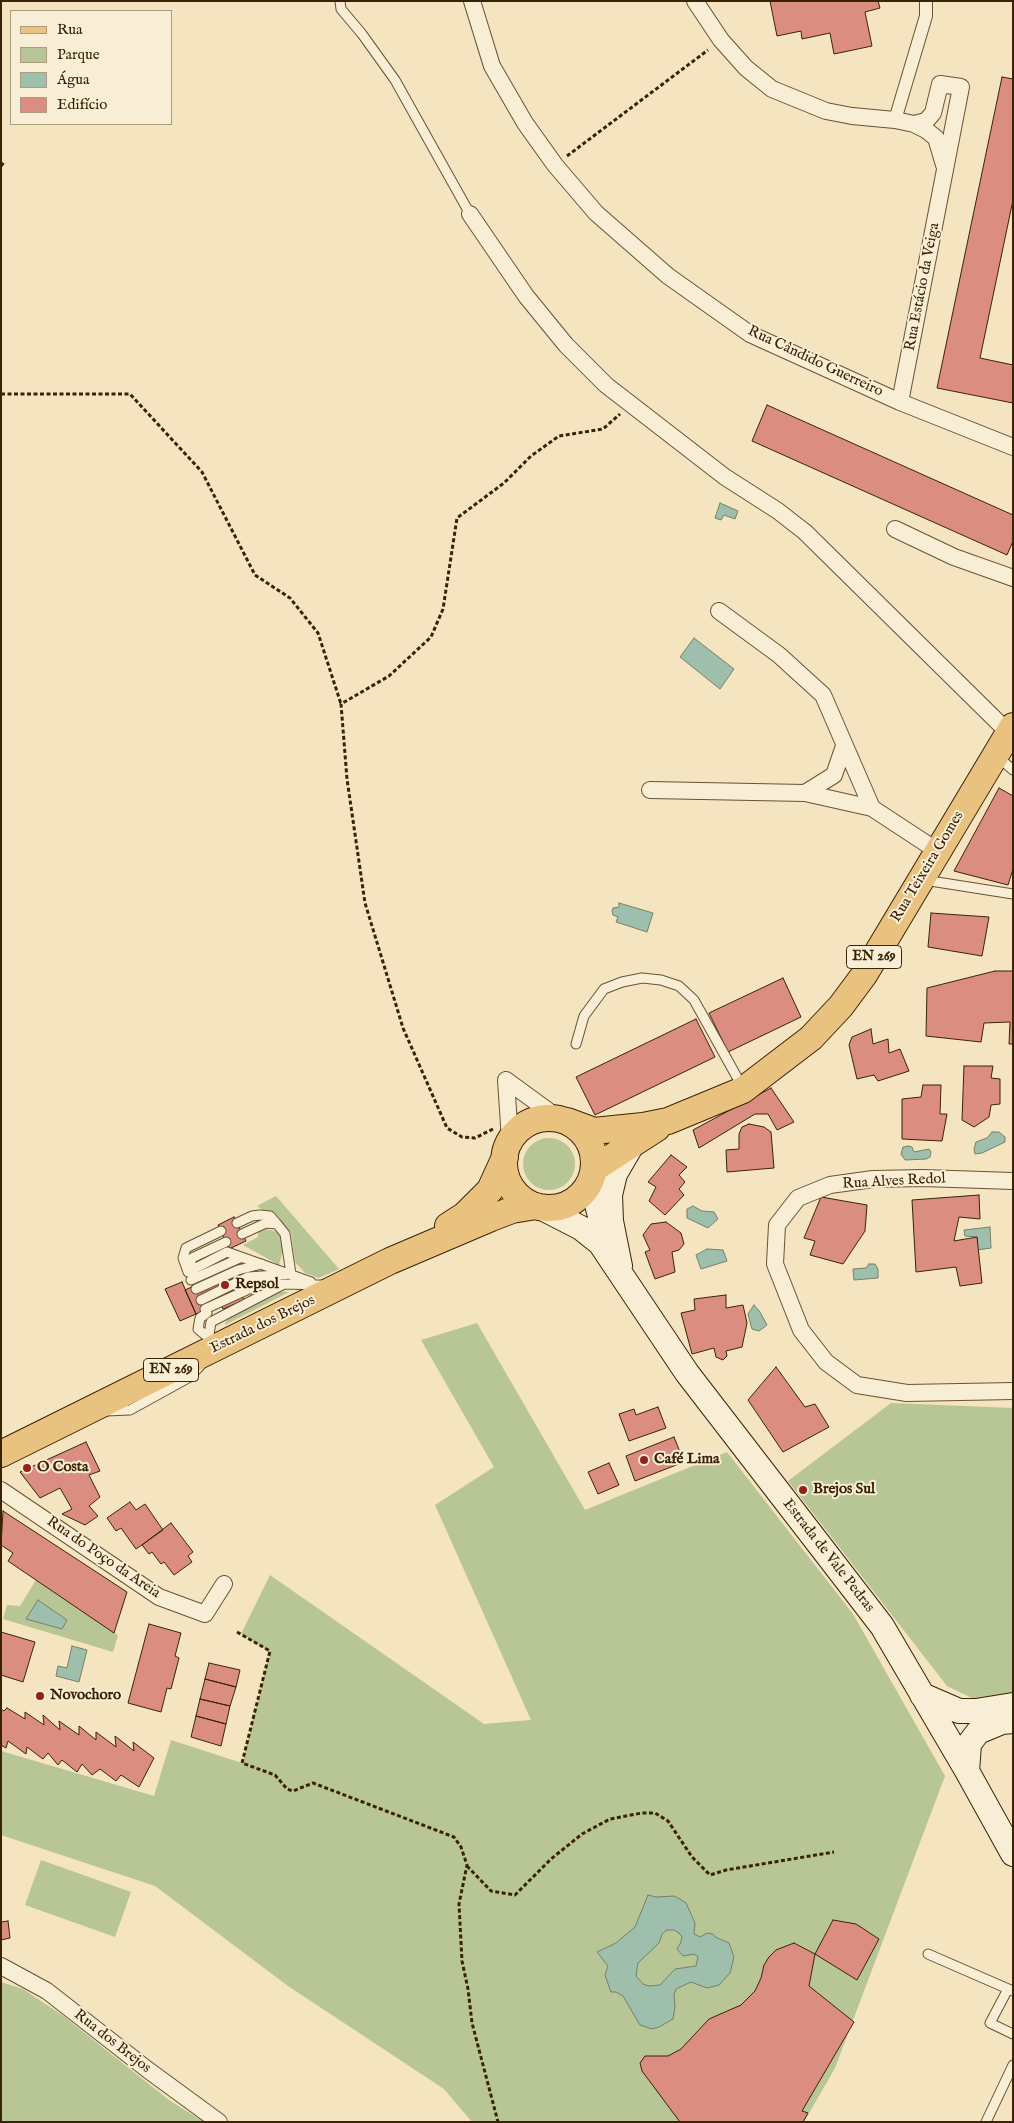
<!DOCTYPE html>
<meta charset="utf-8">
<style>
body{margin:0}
#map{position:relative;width:1014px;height:2123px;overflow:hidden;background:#f4e4bf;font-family:"IM FELL English",serif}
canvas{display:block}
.frame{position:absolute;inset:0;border:2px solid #3a2305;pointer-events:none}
.legend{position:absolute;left:10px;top:10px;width:162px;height:115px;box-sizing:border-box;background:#f8edd5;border:1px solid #ac9c82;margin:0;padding:6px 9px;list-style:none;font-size:15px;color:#3a2305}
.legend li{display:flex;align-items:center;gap:10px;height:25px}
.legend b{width:25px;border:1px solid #ac9c82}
</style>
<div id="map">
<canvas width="1014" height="2123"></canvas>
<div class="frame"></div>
<ul class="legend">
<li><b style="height:6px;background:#eac280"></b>Rua</li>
<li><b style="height:14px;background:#b8c594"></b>Parque</li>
<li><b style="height:14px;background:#9dbfab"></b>Água</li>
<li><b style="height:14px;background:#db8d81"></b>Edifício</li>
</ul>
</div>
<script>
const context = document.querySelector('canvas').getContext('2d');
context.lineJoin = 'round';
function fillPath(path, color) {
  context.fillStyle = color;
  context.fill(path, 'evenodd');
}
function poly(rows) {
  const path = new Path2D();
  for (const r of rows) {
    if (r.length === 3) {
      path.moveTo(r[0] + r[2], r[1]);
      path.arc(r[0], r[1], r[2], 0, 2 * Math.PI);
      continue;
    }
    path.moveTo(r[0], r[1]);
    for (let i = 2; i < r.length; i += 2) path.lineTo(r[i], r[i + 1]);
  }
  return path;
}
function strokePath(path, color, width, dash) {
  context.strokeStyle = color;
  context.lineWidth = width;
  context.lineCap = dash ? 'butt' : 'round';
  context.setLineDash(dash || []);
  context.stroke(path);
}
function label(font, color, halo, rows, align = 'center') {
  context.font = font + ' "IM FELL English",serif';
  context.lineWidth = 4;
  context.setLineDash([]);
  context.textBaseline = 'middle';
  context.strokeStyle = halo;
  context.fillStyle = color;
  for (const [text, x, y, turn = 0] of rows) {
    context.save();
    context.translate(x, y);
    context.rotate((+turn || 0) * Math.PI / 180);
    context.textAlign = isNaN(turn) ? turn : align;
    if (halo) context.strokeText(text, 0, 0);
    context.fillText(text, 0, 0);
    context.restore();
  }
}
fillPath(poly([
 [549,1164,26],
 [276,1196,339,1269,319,1278,305,1273,295,1262,291,1233,284,1225,257,1206],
 [266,1229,275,1231,281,1237,284,1246,279,1265,243,1245,258,1237,258,1230],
 [275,1291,289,1292,225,1325,228,1315],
 [477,1323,585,1510,727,1452,853,1614,945,1776,835,2068,804,2122,472,2122,444,2089,288,1986,155,1886,1,1835,1,1751,154,1796,171,1740,242,1763,270,1652,241,1634,270,1575,484,1724,531,1720,435,1505,494,1467,421,1340],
 [891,1403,1013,1408,1013,1696,980,1702,947,1686,788,1481],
 [36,1580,118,1635,113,1652,3,1619,7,1605,20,1606],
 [41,1860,131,1892,115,1937,25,1905],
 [1,1982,23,1989,62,2015,169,2100,204,2122,1,2122]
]), '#b8c594');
const water = poly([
 [720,503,738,511,735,519,724,515,721,520,715,518,720,503],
 [694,638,734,669,720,689,680,657,694,638],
 [619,903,653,913,647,932,616,922,618,917,613,915,612,911,613,908,619,907,619,903],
 [992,1132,999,1132,1005,1137,1005,1142,982,1153,975,1154,974,1149,976,1142,987,1138,992,1132],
 [908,1146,912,1147,914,1152,929,1149,931,1152,930,1157,926,1159,905,1160,901,1154,903,1147,908,1146],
 [693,1206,702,1211,714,1212,718,1219,708,1228,687,1218,687,1209,693,1206],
 [990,1227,991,1248,977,1250,977,1237,965,1236,964,1230,990,1227],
 [707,1249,723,1250,727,1261,701,1269,696,1255,707,1249],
 [869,1264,875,1264,878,1269,878,1278,854,1280,853,1269,866,1268,869,1264],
 [754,1305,760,1312,767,1325,759,1331,752,1329,748,1314,754,1305],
 [38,1600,67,1620,62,1629,26,1619,38,1600],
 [72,1646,87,1650,79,1682,56,1676,58,1666,67,1668,72,1646],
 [648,1895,656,1897,674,1896,680,1899,686,1903,695,1923,694,1934,700,1937,707,1933,713,1934,715,1937,729,1943,734,1957,730,1973,719,1985,707,1988,691,1982,676,1989,674,1995,675,2007,673,2019,659,2027,652,2029,640,2025,623,1996,616,1992,611,1992,605,1975,608,1966,597,1952,616,1943,635,1927,648,1895],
 [667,1930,674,1930,679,1933,682,1937,681,1942,677,1949,683,1956,694,1954,698,1957,696,1966,675,1969,660,1985,649,1986,643,1984,636,1976,638,1963,659,1943,662,1934,667,1930]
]);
fillPath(water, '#9dbfab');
strokePath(water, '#758169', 1);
const building = poly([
 [770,1,878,1,880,8,865,12,872,46,834,54,830,33,802,39,801,31,777,36,770,1],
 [1002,77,1013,79,1013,200,980,358,1013,365,1013,403,937,388,1002,77],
 [767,405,1013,515,1013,541,1007,555,752,441,767,405],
 [999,788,1013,796,1013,869,1008,885,954,871,999,788],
 [931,913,989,917,982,956,928,947,931,913],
 [995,971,1013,971,1013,1044,1009,1044,1010,1022,984,1023,981,1042,926,1036,927,988,995,971],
 [783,978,801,1017,728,1052,709,1013,783,978],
 [696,1019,715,1057,595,1115,576,1077,696,1019],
 [871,1029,873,1044,888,1039,889,1053,900,1049,909,1071,878,1081,874,1075,857,1079,849,1045,852,1037,871,1029],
 [964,1066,993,1066,991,1078,1000,1079,1000,1104,991,1105,989,1117,974,1127,962,1120,964,1066],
 [923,1085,941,1085,940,1114,947,1114,942,1141,902,1139,902,1099,921,1097,923,1085],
 [771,1088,794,1122,777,1130,768,1114,755,1114,699,1148,693,1130,771,1088],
 [749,1124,764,1127,771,1132,774,1168,727,1172,726,1150,739,1149,739,1134,742,1127,749,1124],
 [671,1155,687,1167,679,1175,685,1182,679,1189,684,1195,665,1215,649,1201,656,1187,648,1182,671,1155],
 [979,1195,980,1219,959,1217,954,1241,977,1237,982,1283,960,1286,956,1267,916,1272,912,1200,979,1195],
 [821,1197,867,1205,865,1231,843,1264,810,1255,815,1241,804,1238,821,1197],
 [234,1217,246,1241,229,1249,218,1225,234,1217],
 [666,1222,681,1233,684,1244,679,1250,672,1252,675,1272,655,1279,645,1252,650,1250,643,1235,651,1224,666,1222],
 [227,1261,244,1300,223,1309,220,1303,196,1314,185,1290,207,1280,203,1272,227,1261],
 [182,1282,196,1314,180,1321,165,1289,182,1282],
 [726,1295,726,1308,743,1305,747,1323,742,1347,726,1351,727,1356,723,1360,716,1357,714,1348,692,1354,681,1313,695,1310,694,1299,726,1295],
 [776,1367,805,1407,815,1404,829,1427,783,1452,748,1400,776,1367],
 [658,1407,666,1428,629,1441,619,1414,634,1409,636,1415,658,1407],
 [674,1437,684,1462,635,1481,626,1456,674,1437],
 [86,1442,100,1471,89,1475,100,1497,89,1506,98,1516,85,1525,62,1514,72,1509,60,1488,40,1498,20,1472,86,1442],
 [609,1463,619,1485,598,1494,588,1472,609,1463],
 [130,1502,136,1510,145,1504,163,1530,136,1549,121,1528,116,1531,107,1518,130,1502],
 [3,1511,127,1592,114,1633,8,1561,13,1553,1,1545,3,1511],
 [171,1523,193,1552,188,1556,192,1562,174,1575,164,1562,161,1564,152,1552,149,1554,142,1545,171,1523],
 [149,1624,181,1633,175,1656,179,1658,171,1689,167,1688,161,1712,128,1703,149,1624],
 [1,1632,35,1642,23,1682,1,1675,1,1632],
 [209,1663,240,1670,236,1687,205,1679,209,1663],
 [205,1679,236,1687,230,1706,200,1699,205,1679],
 [200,1699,230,1706,226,1724,196,1716,200,1699],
 [7,1708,25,1719,25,1712,44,1725,43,1715,60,1730,59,1721,79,1735,79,1726,96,1740,96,1732,116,1747,115,1736,134,1751,133,1742,154,1758,139,1787,121,1775,116,1781,100,1769,92,1775,82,1764,77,1772,62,1760,58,1765,48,1753,43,1759,27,1747,26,1754,8,1741,6,1748,1,1745,1,1709,4,1711,7,1708],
 [196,1716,226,1724,221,1746,191,1737,196,1716],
 [833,1920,856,1924,879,1939,857,1980,815,1954,833,1920],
 [8,1921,10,1938,1,1940,1,1922,8,1921],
 [794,1943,815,1954,809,1986,854,2022,802,2111,808,2113,803,2122,680,2122,642,2071,640,2063,645,2056,668,2056,681,2049,709,2019,741,2005,755,1991,761,1978,764,1965,769,1957,776,1950,794,1943]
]);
fillPath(building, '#db8d81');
strokePath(building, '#3a2305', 1);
const service = poly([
 [340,1,341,9,362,34,395,80,470,214],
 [997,756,1013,770],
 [924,880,1013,894],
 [576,1044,584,1016,604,989,622,982,642,978,661,980,679,986,694,1000,743,1088],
 [237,1223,252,1216,260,1215,270,1216,277,1224],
 [188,1272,227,1252,311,1282],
 [188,1272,183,1258,186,1248,221,1231],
 [188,1272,192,1258,226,1242],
 [191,1280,240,1258],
 [196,1289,238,1270,262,1264],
 [201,1300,248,1277,291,1274,285,1234,277,1224,266,1223,242,1234],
 [205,1309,258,1285,281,1284],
 [207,1313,200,1318,198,1329,209,1338],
 [207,1348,211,1322,284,1284,323,1285],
 [106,1411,130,1410,188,1378,200,1366],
 [928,1954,1013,1991],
 [1008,1989,990,2023,1013,2034],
 [986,2122,1013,2065]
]);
const pedestrian = poly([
 [895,120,926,16,926,1]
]);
const minor = poly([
 [472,1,492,66,525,123,555,165,596,213,668,276,750,334,900,402,1013,447],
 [695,1,721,40,746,68,772,89,826,111,852,116,895,120,914,124,926,130,936,138,944,165],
 [470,214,526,296,566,345,606,385,725,477,778,511,805,532,1009,733],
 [900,402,961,87,940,84,933,113,926,121,914,124],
 [895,529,954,557,1013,578],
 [719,611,779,655,823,695,872,808,939,852],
 [650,790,805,793,872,808],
 [805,793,834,775,844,746],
 [506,1080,558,1118],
 [506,1080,510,1140],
 [1013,1181,923,1178,873,1179,830,1185,798,1198,777,1225,775,1264,801,1330,826,1362,857,1385,907,1393,1013,1391],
 [1,1490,159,1597,205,1614,224,1584],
 [1,1966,47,1991,148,2070,219,2122]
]);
const secondary = poly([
 [591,1181,602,1224],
 [544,1209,581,1228,600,1243,687,1373,882,1626,967,1771,1013,1854],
 [620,1266,611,1221,610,1195,615,1174,633,1143],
 [922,1695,959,1711,976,1711,1013,1705],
 [967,1771,969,1744,978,1732,1002,1722,1013,1721]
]);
const primary = poly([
 [549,1163,45],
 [567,1121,594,1131,643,1126,668,1121,743,1090,811,1038,841,1006,864,975,1013,726],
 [595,1168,657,1128],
 [448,1226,465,1215,490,1190,505,1157],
 [1,1454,390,1261,491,1218,512,1210,536,1206]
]);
strokePath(service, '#685334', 11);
strokePath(pedestrian, '#685334', 14);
strokePath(minor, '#685334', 18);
strokePath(secondary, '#3a2305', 26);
strokePath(primary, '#3a2305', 28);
strokePath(poly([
 [567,156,708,50],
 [1,166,4,162],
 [1,394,130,394,202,472,255,575,290,598,318,633,341,704],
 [493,1129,475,1138,462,1137,447,1128,403,1028,365,903,347,779,341,704,389,676,431,637,443,609,457,518,504,483,531,456,559,436,603,429,620,414],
 [237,1632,270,1651,242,1763,275,1775,287,1789,293,1791,313,1783,454,1837,461,1847,467,1865,459,1904,462,1961,468,1989,472,2023,498,2122],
 [467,1866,491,1891,515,1895,551,1859,582,1834,610,1819,642,1813,655,1813,668,1821,692,1857,710,1875,726,1870,834,1852]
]), '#3a2305', 3, [4, 2.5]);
strokePath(service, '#f8edd5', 9);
strokePath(pedestrian, '#f8edd5', 12);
strokePath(minor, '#f8edd5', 16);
strokePath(secondary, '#f8edd5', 24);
strokePath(primary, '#eac280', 26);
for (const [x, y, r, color] of [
 [225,1285,5,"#8f2418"],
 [644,1460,5,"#8f2418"],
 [27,1468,5,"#8f2418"],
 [803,1490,5,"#8f2418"],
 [40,1696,5,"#8f2418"]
]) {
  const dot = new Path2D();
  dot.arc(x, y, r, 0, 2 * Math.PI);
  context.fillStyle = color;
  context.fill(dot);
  strokePath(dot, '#f8edd5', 2);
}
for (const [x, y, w] of [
 [874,957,55],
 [171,1370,55]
]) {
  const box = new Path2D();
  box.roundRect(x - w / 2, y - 11.5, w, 23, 4);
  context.fillStyle = '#f8edd5';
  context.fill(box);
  strokePath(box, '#3a2305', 1);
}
label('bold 14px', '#3a2305', null, [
 ["EN 269",874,957],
 ["EN 269",171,1370]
]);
label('15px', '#3a2305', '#f8edd5', [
 ["Rua Estácio da Veiga",923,287,-79],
 ["Rua Cândido Guerreiro",815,362,25],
 ["Rua Teixeira Gomes",928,867,-59],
 ["Rua Alves Redol",894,1182,-3],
 ["Estrada dos Brejos",263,1325,-26],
 ["Estrada de Vale Pedras",828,1556,52],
 ["Rua do Poço da Areia",103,1558,34],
 ["Rua dos Brejos",112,2042,38]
]);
label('bold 15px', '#3a2305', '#f8edd5', [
 ["Repsol",235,1285],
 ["Café Lima",654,1460],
 ["O Costa",37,1468],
 ["Brejos Sul",813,1490],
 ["Novochoro",50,1696]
], 'left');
</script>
